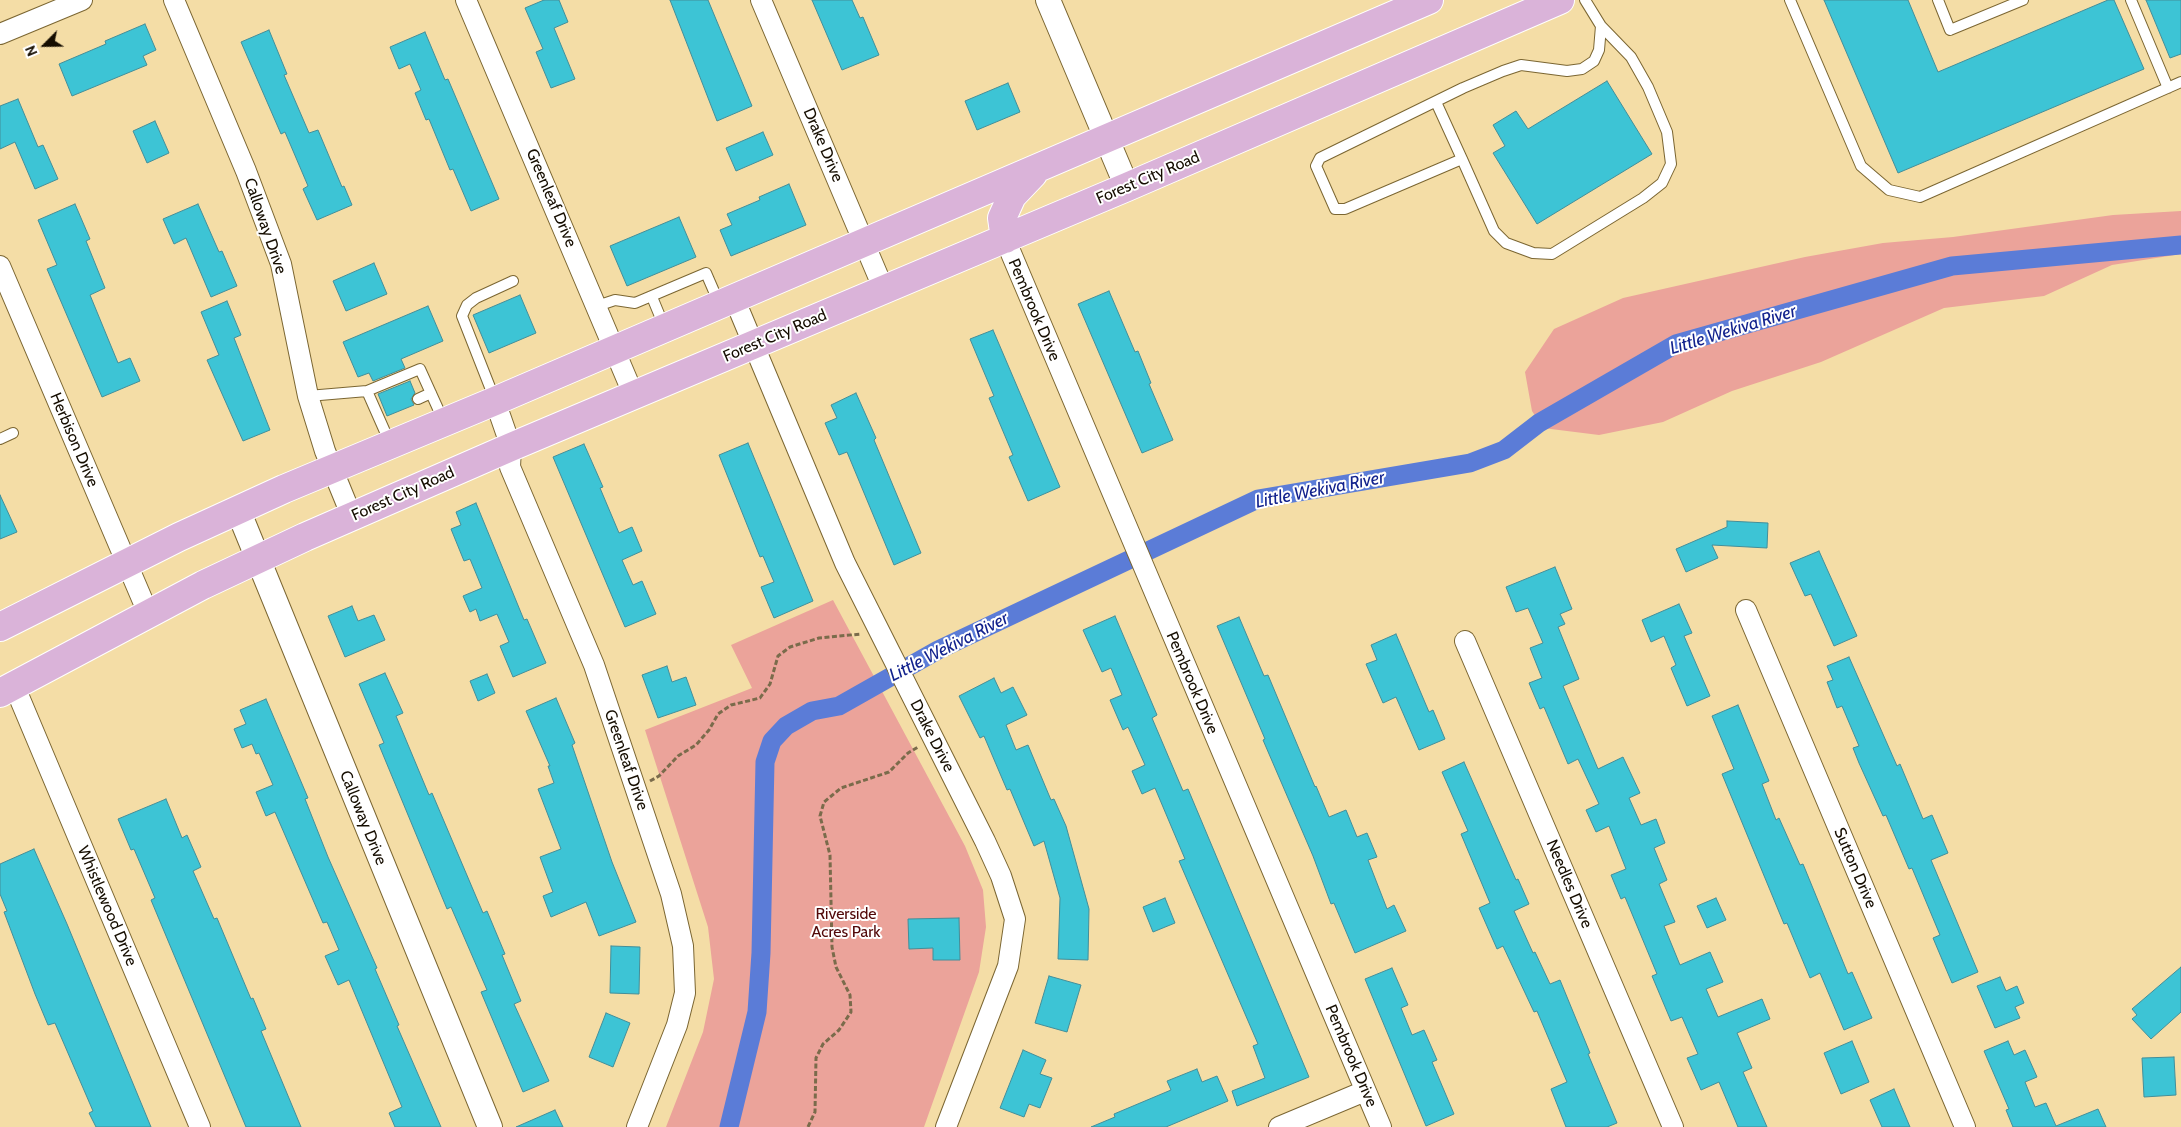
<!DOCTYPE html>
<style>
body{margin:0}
#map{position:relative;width:2181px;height:1127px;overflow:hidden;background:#f4dda6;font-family:Cabin,sans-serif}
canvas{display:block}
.north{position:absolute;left:20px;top:20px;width:50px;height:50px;-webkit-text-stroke:4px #fff;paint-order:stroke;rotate:247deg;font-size:14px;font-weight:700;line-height:20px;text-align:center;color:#150d00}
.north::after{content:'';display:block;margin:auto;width:18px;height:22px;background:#150d00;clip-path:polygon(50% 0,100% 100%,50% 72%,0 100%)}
</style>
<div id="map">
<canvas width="2181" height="1127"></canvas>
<div class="north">N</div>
</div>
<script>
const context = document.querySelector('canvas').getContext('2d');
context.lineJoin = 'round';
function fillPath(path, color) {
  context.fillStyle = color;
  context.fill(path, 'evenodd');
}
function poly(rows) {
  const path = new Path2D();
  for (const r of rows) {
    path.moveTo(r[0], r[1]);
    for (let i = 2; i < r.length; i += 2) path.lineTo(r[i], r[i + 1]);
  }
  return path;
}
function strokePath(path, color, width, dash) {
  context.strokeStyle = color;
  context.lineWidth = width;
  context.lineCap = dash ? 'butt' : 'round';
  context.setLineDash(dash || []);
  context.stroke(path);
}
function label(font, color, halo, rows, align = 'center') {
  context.font = font + ' Cabin,sans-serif';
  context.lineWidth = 4;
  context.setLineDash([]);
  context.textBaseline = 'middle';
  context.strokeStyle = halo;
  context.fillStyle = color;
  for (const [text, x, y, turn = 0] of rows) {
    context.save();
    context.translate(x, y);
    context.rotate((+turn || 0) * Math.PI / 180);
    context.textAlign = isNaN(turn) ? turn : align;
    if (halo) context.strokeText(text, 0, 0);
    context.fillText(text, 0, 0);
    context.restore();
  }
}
fillPath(poly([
 [2181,211,2181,254,2112,265,2044,296,1944,308,1821,362,1732,391,1663,422,1599,435,1543,428,1532,411,1525,372,1554,329,1623,298,1805,257,1883,243,1953,237,2113,215],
 [833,600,965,846,983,890,986,927,979,972,924,1127,666,1127,703,1032,714,979,708,927,645,730,752,688,731,645]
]), '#eba39a');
strokePath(poly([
 [729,1127,757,1012,761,953,765,762,772,741,786,726,812,711,839,706,938,650,1258,499,1470,463,1504,450,1539,423,1676,344,1952,266,2181,245]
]), '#5b7cd7', 19);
const building = poly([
 [544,0,559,0,568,22,554,28,575,79,551,88,536,52,543,49,525,8,544,0],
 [670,0,708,0,752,106,717,121,670,0],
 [812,0,852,0,860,18,863,17,879,55,842,70,812,0],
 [1824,0,1908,0,1938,72,2108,0,2114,0,2144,69,1898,173,1824,0],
 [2146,0,2181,0,2181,54,2170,58,2146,0],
 [145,24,156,50,143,56,147,65,72,96,59,64,106,44,105,41,145,24],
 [269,30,287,74,284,75,309,133,318,130,342,187,344,186,352,205,317,220,303,189,308,186,285,132,281,134,241,42,269,30],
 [425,32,445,80,448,79,499,199,471,211,453,169,450,170,429,119,426,120,415,93,421,90,410,64,399,69,390,47,425,32],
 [1607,81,1652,154,1537,224,1493,153,1505,146,1493,125,1516,111,1528,129,1607,81],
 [1008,83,1020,112,977,130,965,101,1008,83],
 [18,99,38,147,43,145,58,179,35,189,15,142,0,149,0,106,18,99],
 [155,121,169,153,147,163,133,131,155,121],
 [763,132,773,155,736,171,726,148,763,132],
 [789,184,806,225,731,256,720,230,732,225,727,214,760,200,759,197,789,184],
 [75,204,90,239,86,241,105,288,90,295,118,363,130,358,140,381,102,397,47,269,57,265,38,220,75,204],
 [198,204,219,252,222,251,237,286,211,297,186,238,174,244,163,219,198,204],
 [679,217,696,257,627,286,610,246,679,217],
 [374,263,387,294,346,311,333,281,374,263],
 [1109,291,1135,352,1138,351,1151,383,1149,384,1173,440,1142,453,1078,304,1109,291],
 [520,295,536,333,489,353,473,315,520,295],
 [227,301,241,335,234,338,270,430,243,441,207,360,219,355,201,312,227,301],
 [428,306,443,341,401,359,405,368,373,381,369,373,358,377,343,342,428,306],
 [993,330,1060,487,1028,501,1009,457,1013,455,989,398,994,396,970,339,993,330],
 [410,381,415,393,411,399,414,405,387,416,378,394,410,381],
 [856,393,876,438,874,440,921,553,894,565,847,452,839,455,825,423,837,418,831,405,856,393],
 [748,443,813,601,774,618,761,587,774,582,763,556,760,557,719,455,748,443],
 [584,444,603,487,600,488,619,533,632,527,642,551,622,560,633,585,642,581,656,614,625,627,553,457,584,444],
 [0,495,17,532,0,539,0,495],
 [476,503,524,620,527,619,546,663,513,677,500,646,509,642,497,614,480,621,476,609,470,612,463,596,482,588,470,559,464,561,451,529,461,525,456,512,476,503],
 [1727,521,1768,523,1767,548,1712,545,1718,558,1686,572,1676,549,1727,527,1727,521],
 [1819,551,1857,636,1834,646,1811,594,1805,596,1790,563,1819,551],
 [1555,567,1572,609,1560,614,1565,624,1558,627,1579,679,1563,686,1598,769,1623,757,1640,793,1629,798,1641,825,1656,819,1665,843,1654,848,1667,880,1659,884,1675,922,1664,926,1680,965,1710,952,1723,982,1706,989,1718,1017,1762,999,1770,1019,1737,1033,1752,1068,1743,1072,1767,1127,1738,1127,1719,1082,1701,1090,1687,1058,1698,1054,1682,1017,1671,1021,1652,976,1657,974,1625,897,1621,899,1611,875,1626,869,1609,826,1596,832,1586,810,1599,804,1578,759,1568,764,1544,707,1540,709,1529,683,1542,678,1530,648,1543,643,1528,608,1516,612,1506,587,1555,567],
 [1679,604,1692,633,1684,636,1710,696,1687,706,1671,668,1676,665,1664,636,1651,642,1642,620,1679,604],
 [352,606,358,621,374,615,385,640,345,657,328,616,352,606],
 [1115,616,1157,715,1152,718,1183,791,1188,789,1309,1077,1237,1106,1232,1091,1265,1078,1253,1046,1258,1044,1179,861,1185,859,1155,788,1142,794,1132,771,1145,765,1128,727,1123,730,1110,700,1122,695,1111,668,1102,672,1083,630,1115,616],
 [1239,617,1264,676,1268,675,1315,787,1316,786,1329,817,1346,810,1357,837,1367,833,1377,857,1368,860,1387,909,1394,905,1406,931,1355,953,1334,903,1331,904,1313,856,1263,740,1265,739,1217,626,1239,617],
 [1396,634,1429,712,1433,710,1445,739,1419,750,1396,697,1383,703,1366,664,1377,660,1371,645,1396,634],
 [1849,657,1897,766,1900,764,1923,819,1932,815,1948,853,1931,860,1978,972,1952,983,1933,938,1940,935,1912,868,1909,869,1886,815,1883,816,1859,763,1853,748,1859,746,1842,706,1837,708,1827,682,1833,680,1827,666,1849,657],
 [667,666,672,682,686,677,696,705,658,718,642,675,667,666],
 [385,673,403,713,396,716,429,795,432,793,483,913,487,911,505,954,502,955,521,1001,514,1004,549,1081,523,1092,481,992,487,990,451,907,447,909,379,745,384,743,359,684,385,673],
 [487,674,495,693,478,701,470,681,487,674],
 [994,678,1001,693,1013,687,1027,715,1006,725,1016,750,1028,745,1051,800,1054,799,1066,826,1089,909,1088,960,1058,959,1060,898,1044,841,1034,846,1010,789,1007,790,984,736,980,738,959,696,994,678],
 [556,698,575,743,572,745,612,862,636,922,599,936,586,902,551,917,543,896,553,892,540,857,561,849,538,789,554,783,548,766,550,766,526,711,556,698],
 [266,699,308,798,305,799,328,857,377,968,375,969,399,1025,397,1026,441,1127,395,1127,389,1113,402,1107,349,980,338,985,325,956,339,950,327,922,323,923,275,812,266,816,256,792,273,785,259,753,256,754,252,744,242,748,234,729,246,724,240,710,266,699],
 [1738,705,1769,781,1762,784,1776,820,1779,818,1800,865,1803,864,1848,974,1852,972,1872,1018,1844,1030,1820,973,1810,978,1787,923,1784,924,1722,774,1734,769,1712,716,1738,705],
 [1464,762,1516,880,1518,879,1529,904,1514,911,1533,953,1535,952,1550,984,1560,980,1590,1053,1588,1054,1617,1123,1607,1127,1566,1127,1551,1089,1567,1082,1537,1011,1534,1012,1503,946,1497,949,1479,908,1490,903,1461,834,1468,831,1442,772,1464,762],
 [166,799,182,838,187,835,201,867,193,871,214,919,217,918,251,999,253,998,266,1029,261,1031,301,1127,246,1127,151,900,155,898,134,849,131,850,118,819,166,799],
 [34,849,67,924,151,1127,96,1127,89,1113,93,1111,55,1023,48,1025,35,994,4,912,7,911,0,894,0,864,34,849],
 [1165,898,1175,923,1153,932,1143,907,1165,898],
 [1716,898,1726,920,1707,928,1697,906,1716,898],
 [959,918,960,960,933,960,933,948,909,949,908,919,959,918],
 [611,946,640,947,639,994,610,993,611,946],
 [2181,967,2181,1012,2151,1039,2132,1019,2137,1015,2132,1009,2181,967],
 [1392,968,1408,1005,1401,1008,1412,1035,1424,1030,1437,1060,1432,1062,1454,1114,1426,1126,1365,979,1392,968],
 [1049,976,1081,985,1067,1032,1035,1023,1049,976],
 [2000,977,2006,991,2017,986,2024,1003,2015,1007,2020,1018,1995,1028,1977,986,2000,977],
 [606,1013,630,1023,613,1067,589,1057,606,1013],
 [1852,1041,1869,1082,1841,1094,1824,1053,1852,1041],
 [2008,1041,2014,1055,2025,1050,2037,1077,2025,1082,2035,1107,2046,1103,2056,1126,2098,1109,2106,1127,2013,1127,2006,1110,2009,1109,1984,1051,2008,1041],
 [1023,1050,1046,1060,1040,1074,1052,1078,1040,1108,1029,1104,1024,1117,1000,1108,1023,1050],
 [2174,1057,2176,1095,2144,1097,2142,1058,2174,1057],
 [1197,1069,1202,1082,1217,1076,1228,1101,1166,1127,1091,1127,1115,1117,1114,1114,1171,1090,1167,1081,1197,1069],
 [1894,1089,1910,1127,1882,1127,1870,1100,1894,1089],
 [555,1110,563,1127,516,1127,555,1110]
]);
fillPath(building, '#3dc4d5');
strokePath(building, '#438e99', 1);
const service = poly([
 [1585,0,1601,26,1631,57,1648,87,1667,132,1671,164,1662,183,1643,198,1552,254,1533,253,1506,243,1494,231,1462,159,1345,209,1335,209,1316,166,1320,158,1463,88,1503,71,1521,65,1567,71,1582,69,1594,61,1599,50,1601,26],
 [1790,0,1861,166,1889,190,1920,197,2181,82],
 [1938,0,1950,30,2023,0],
 [2131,0,2168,88],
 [1436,102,1462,159],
 [652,297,664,326],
 [597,306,615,300,635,303,706,273,719,303],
 [308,396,367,391],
 [418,399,431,393],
 [495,400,462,316,467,305,476,298,513,281],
 [0,439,13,433],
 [390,443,367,391,420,369,444,422]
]);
const minor = poly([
 [174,0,246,171,281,264,308,396,325,451,352,517],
 [466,0,634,396],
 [761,0,884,290],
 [0,34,82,0],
 [1005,239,1381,1127],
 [0,266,148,613],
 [734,298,845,563,985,841,1001,876,1015,919,1008,966,946,1127],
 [495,401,511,447,510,467,594,665,671,894,683,946,685,993,677,1025,637,1127],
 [1746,610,1965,1127],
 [1465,641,1673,1127],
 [14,685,200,1127],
 [1279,1127,1365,1091]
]);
const tertiary = poly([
 [1048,0,1127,187],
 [238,510,490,1127]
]);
const primary = poly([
 [1005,239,1002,218,1012,196,1033,174],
 [0,627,179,537,284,489,495,401,1429,0],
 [0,693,203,585,305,537,511,447,1127,187,1560,0]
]);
strokePath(service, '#7b6632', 12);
strokePath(minor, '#7b6632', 22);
strokePath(tertiary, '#7b6632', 26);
strokePath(primary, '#fff', 30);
strokePath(poly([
 [650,781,659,776,678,756,696,745,709,730,718,714,731,705,760,698,770,684,778,656,790,647,819,638,861,634],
 [808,1127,815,1112,816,1058,823,1044,839,1030,851,1012,850,995,836,967,832,947,830,855,820,816,824,802,841,788,889,772,908,753,918,747]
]), '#7a6b4b', 3, [5, 2.5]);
strokePath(service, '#fff', 10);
strokePath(minor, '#fff', 20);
strokePath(tertiary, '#fff', 24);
strokePath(primary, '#dab3d9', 28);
label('16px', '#150d00', '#fff', [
 ["Drake Drive",823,145,67],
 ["Forest City Road",1148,178,-23],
 ["Greenleaf Drive",551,198,67],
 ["Calloway Drive",265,226,71],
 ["Pembrook Drive",1034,310,67],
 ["Forest City Road",775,336,-23],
 ["Herbison Drive",74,440,67],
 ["Forest City Road",403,494,-24],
 ["Pembrook Drive",1192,683,67],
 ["Drake Drive",932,736,63],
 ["Greenleaf Drive",626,760,71],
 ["Calloway Drive",363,818,68],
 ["Sutton Drive",1855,868,67],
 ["Needles Drive",1569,884,67],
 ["Whistlewood Drive",107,906,67],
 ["Pembrook Drive",1351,1056,67]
]);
label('16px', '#520909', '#fff', [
 ["Riverside",846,914],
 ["Acres Park",846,932]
]);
label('italic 18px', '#12228d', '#fff', [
 ["Little Wekiva River",1733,330,-17],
 ["Little Wekiva River",1320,490,-11],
 ["Little Wekiva River",949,647,-27]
]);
</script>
